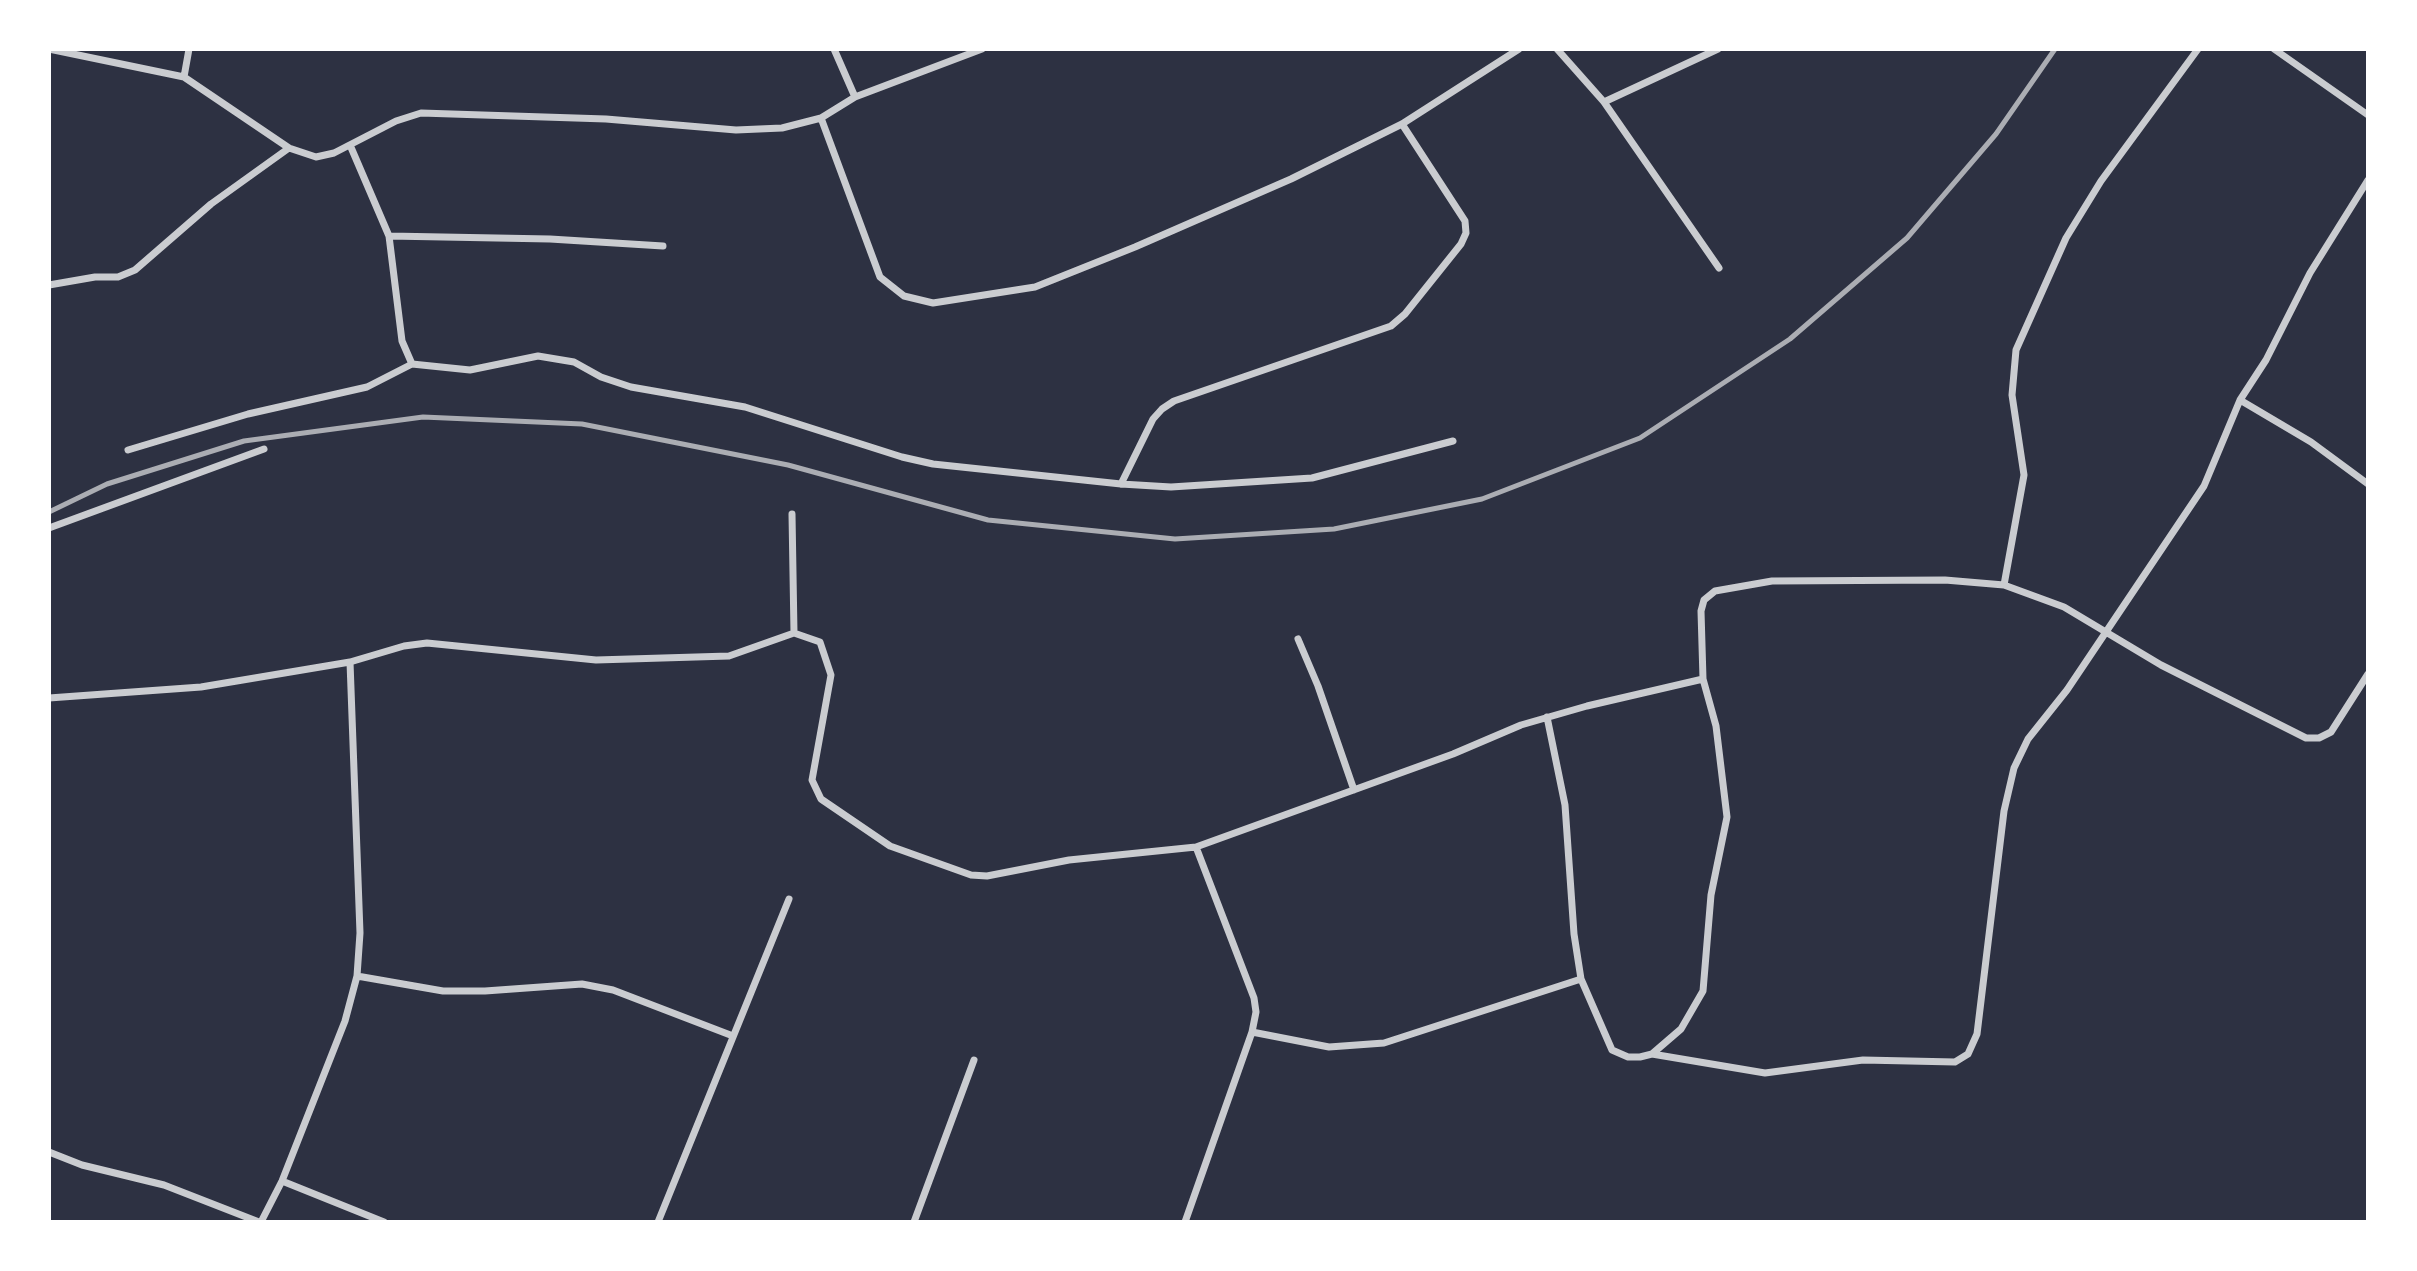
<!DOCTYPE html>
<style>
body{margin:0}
#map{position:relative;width:2417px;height:1271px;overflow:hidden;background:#2d3142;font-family:"DM Sans",sans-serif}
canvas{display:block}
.frame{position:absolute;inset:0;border:51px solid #fff;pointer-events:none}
</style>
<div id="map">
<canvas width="2417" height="1271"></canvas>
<div class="frame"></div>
</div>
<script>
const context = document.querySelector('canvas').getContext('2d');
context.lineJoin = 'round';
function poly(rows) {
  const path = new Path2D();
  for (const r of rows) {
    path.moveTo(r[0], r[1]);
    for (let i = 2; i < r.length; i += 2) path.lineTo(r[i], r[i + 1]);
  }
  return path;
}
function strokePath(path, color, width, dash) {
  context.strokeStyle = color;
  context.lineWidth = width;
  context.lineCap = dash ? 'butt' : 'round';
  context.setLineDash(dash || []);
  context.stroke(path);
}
strokePath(poly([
 [49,49,184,77,189,49],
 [834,49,855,97],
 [1557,49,1604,102,1718,49],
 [2274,49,2368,115],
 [184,77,289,148,316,157,334,153,396,121,421,113,606,119,736,130,782,128,821,118,855,97,982,49],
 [1604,102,1719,268],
 [821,118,880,277,904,296,933,303,1035,287,1135,247,1291,179,1402,124,1519,49],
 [350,145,389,236,402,341,412,364,470,370,538,356,574,362,601,377,631,387,745,407,902,457,933,464,1121,484,1171,487,1312,478,1453,441],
 [389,236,550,239,663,246],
 [49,285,95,277,118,277,135,270,211,204,289,148],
 [2240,400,2311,442,2368,484],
 [128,450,248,414,367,387,412,364],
 [1121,484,1153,419,1162,409,1174,401,1391,326,1405,314,1461,244,1466,233,1465,221,1402,124],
 [792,514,794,633],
 [49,528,264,449],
 [2004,585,2024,475,2012,395,2016,350,2066,238,2101,181,2198,49],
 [1298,639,1318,686,1354,790],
 [49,698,201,687,350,662,404,646,427,643,596,660,729,656,794,633,820,642,831,675,812,780,821,799,890,846,971,875,987,876,1069,860,1196,847,1453,754,1521,725,1587,706,1703,679],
 [1547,717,1565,805,1574,934,1581,979,1612,1050,1628,1057,1640,1057,1652,1054,1681,1029,1703,991,1711,895,1727,817,1716,726,1703,679,1701,611,1704,600,1715,591,1772,581,1945,580,2004,585,2064,607,2161,665,2306,738,2319,738,2331,732,2368,674],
 [357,976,443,991,485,991,582,984,613,990,733,1036],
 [1252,1032,1329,1047,1384,1043,1581,979],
 [1652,1054,1765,1073,1863,1060,1955,1062,1968,1054,1977,1034,2004,811,2014,768,2028,739,2067,690,2204,486,2240,400,2266,360,2310,273,2368,180],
 [49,1152,82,1165,164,1185,259,1222],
 [282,1181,384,1222],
 [261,1222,282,1181,345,1021,357,976,360,933,350,662],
 [658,1222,789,899],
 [914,1222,974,1060],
 [1185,1222,1252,1032,1256,1012,1254,998,1196,847]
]), '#caccd0', 7);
strokePath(poly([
 [49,512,107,484,244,441,423,417,582,424,788,465,988,520,1175,539,1334,529,1482,499,1640,438,1790,339,1907,238,1996,134,2055,49]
]), '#abadb3', 5);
</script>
